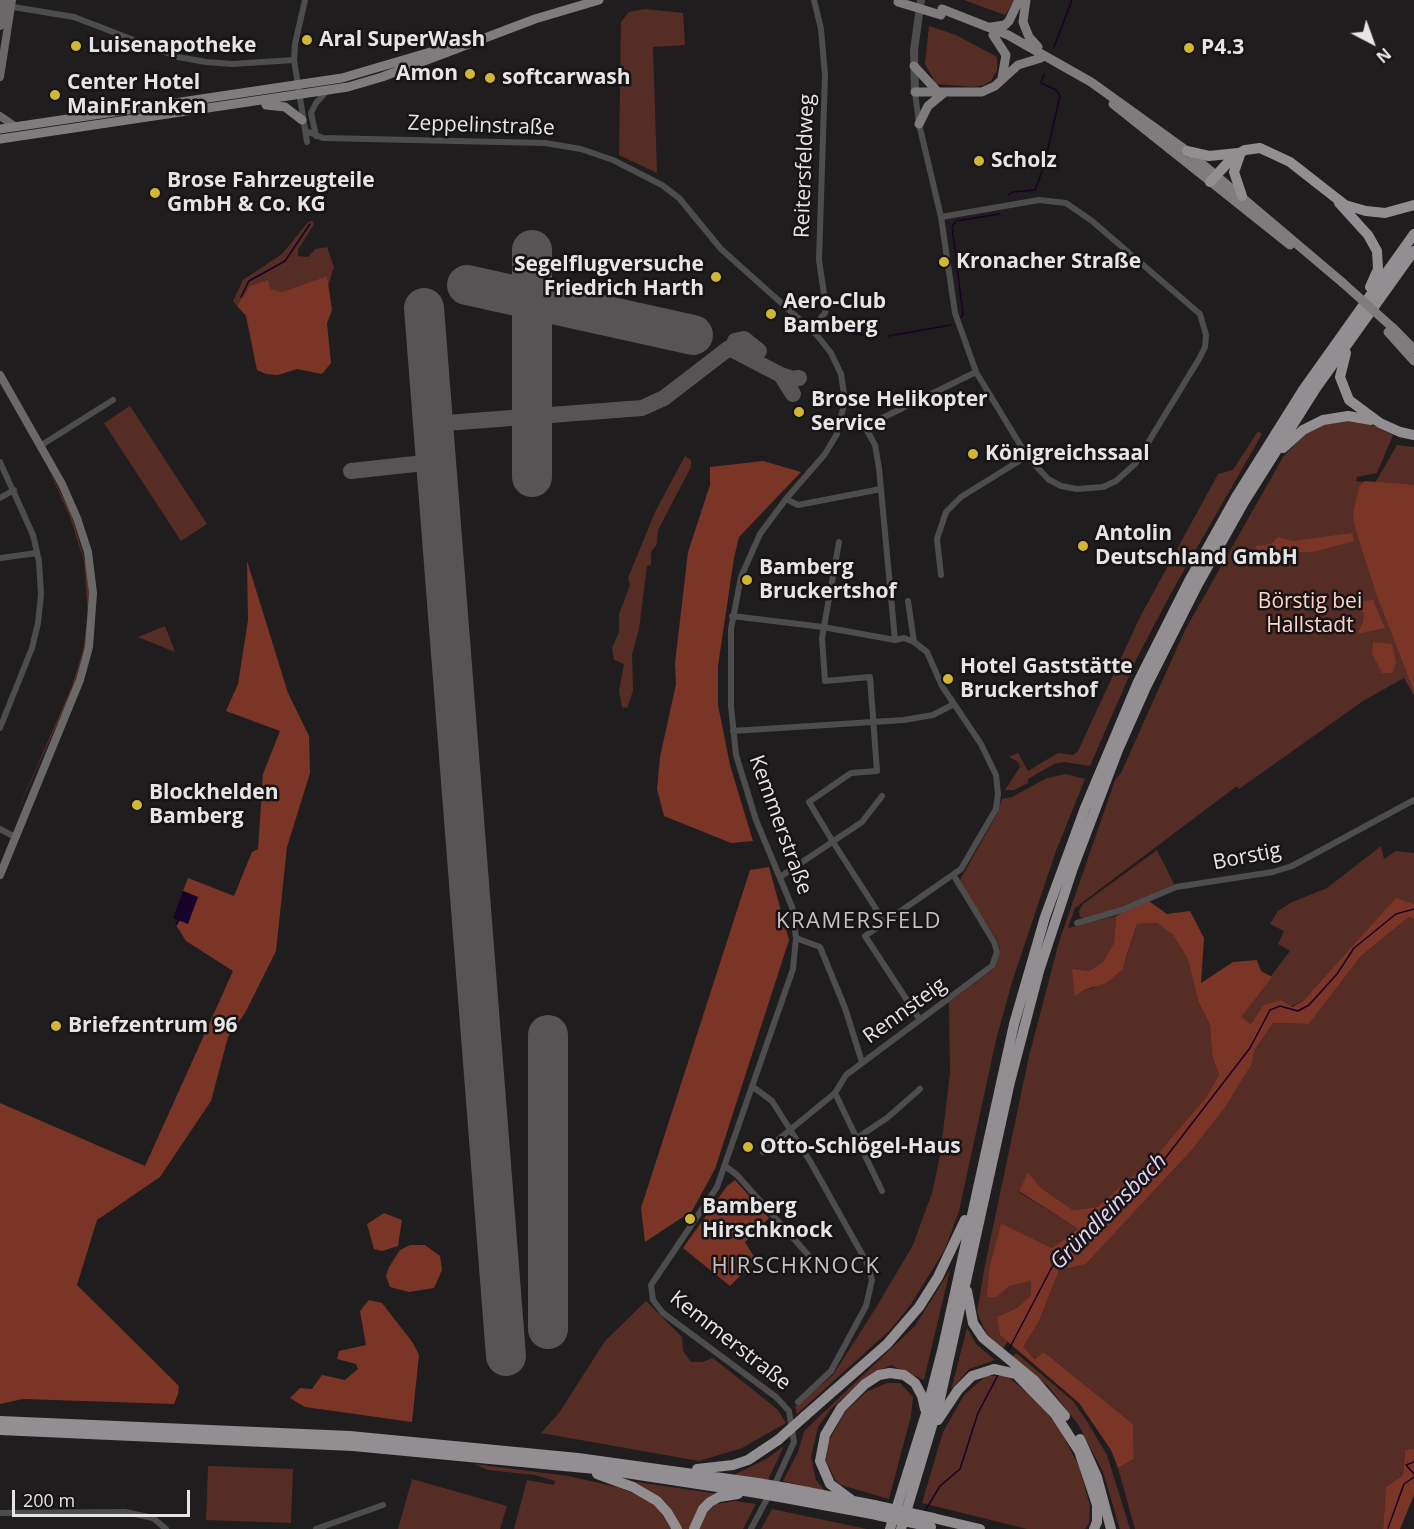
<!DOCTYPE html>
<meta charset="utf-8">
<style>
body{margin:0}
#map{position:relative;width:1414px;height:1529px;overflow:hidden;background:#201d1e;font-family:"Open Sans",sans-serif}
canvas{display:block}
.north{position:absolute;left:1342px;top:12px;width:60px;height:60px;-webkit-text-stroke:4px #171415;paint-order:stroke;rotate:139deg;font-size:16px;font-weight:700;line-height:24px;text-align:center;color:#e6e4e5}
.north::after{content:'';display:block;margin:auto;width:21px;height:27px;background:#e6e4e5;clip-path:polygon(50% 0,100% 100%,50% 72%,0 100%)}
.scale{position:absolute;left:12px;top:1490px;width:178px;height:27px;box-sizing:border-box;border:3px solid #e6e4e5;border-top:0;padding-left:8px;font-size:18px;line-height:21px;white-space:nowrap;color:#e6e4e5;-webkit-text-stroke:4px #171415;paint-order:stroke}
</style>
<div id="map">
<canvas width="1414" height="1529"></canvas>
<div class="north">N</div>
<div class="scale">200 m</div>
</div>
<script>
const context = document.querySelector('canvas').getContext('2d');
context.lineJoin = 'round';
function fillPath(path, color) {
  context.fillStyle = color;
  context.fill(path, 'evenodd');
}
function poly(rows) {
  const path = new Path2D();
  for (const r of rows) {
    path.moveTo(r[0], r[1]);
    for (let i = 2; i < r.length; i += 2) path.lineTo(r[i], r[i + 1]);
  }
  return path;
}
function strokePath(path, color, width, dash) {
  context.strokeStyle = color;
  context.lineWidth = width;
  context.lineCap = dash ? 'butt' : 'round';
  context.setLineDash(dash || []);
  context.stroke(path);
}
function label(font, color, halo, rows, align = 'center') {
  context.font = font + ' "Open Sans",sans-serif';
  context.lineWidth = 5;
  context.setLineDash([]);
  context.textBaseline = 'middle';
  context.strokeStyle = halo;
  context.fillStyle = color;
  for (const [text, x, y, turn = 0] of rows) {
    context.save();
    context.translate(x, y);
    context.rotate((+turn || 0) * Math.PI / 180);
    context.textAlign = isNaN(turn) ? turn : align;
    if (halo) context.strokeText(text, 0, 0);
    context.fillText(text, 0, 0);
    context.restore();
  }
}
fillPath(poly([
 [964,0,1015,0,1005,15],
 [645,9,683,13,685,45,653,47,657,173,619,155,621,22,629,12],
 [929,26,956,35,997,57,997,70,991,81,984,85,974,87,936,84,925,64],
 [312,221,314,224,298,250,298,256,308,257,315,249,327,247,334,267,328,286,327,276,282,292,250,286,237,306,233,301,243,280,282,254,308,222],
 [130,406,207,524,181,541,104,423],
 [1349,421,1375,426,1393,435,1377,473,1357,477,1356,481,1375,483,1397,445,1414,447,1414,696,1404,678,1363,701,1239,789,1237,786,1075,908,1068,928,1116,916,1114,943,1103,962,1089,971,1075,996,1084,990,1093,988,1127,956,1137,924,1157,923,1173,935,1188,958,1198,1001,1210,1025,1212,1055,1219,1075,1206,1097,1156,1156,1097,1207,1073,1210,1041,1188,1028,1172,1019,1192,1078,1229,1052,1248,1001,1223,997,1297,1009,1286,1031,1280,1031,1295,1017,1308,997,1317,1000,1335,1008,1341,1003,1349,986,1333,977,1312,985,1265,1029,1056,1059,942,1115,780,1121,773,1185,630,1283,457,1303,436,1325,424],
 [1258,431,1262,434,1170,595,1137,658,1090,766,1064,762,1054,764,1028,779,1028,783,1014,790,1005,790,1020,767,1018,762,1009,757,1018,753,1028,771,1058,753,1073,755,1078,751,1140,617,1218,474,1233,470],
 [685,456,691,460,691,467,658,530,657,544,651,552,651,565,647,566,639,629,632,654,633,691,627,708,622,707,619,691,624,664,614,660,612,648,619,632,619,614,630,585,628,578,655,512],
 [48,468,71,513,87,568,89,592,86,643,73,689,13,821,72,686,83,650,88,614,84,561,70,517],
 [165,626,175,652,138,637],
 [1066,774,1085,779,1056,851,1012,982,996,1040,959,1211,945,1249,911,1304,890,1330,797,1414,795,1406,833,1375,877,1306,913,1245,932,1193,940,1156,950,1073,949,1002,994,969,1000,950,997,940,959,882,997,814,1002,799,1012,797,1047,778],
 [1381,846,1384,859,1396,851,1414,853,1414,904,1396,899,1303,1001,1251,1024,1240,1017,1290,951,1278,944,1284,931,1270,924,1278,911,1290,903,1327,888],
 [1157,850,1174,884,1134,904,1086,919,1080,917,1079,911,1083,904],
 [1409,917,1414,919,1414,1449,1405,1451,1403,1475,1386,1487,1383,1529,1135,1529,1118,1468,1134,1459,1133,1424,1049,1356,1043,1352,1036,1359,1022,1347,1039,1321,1059,1269,1086,1264,1191,1151,1224,1109,1252,1064,1254,1051,1273,1023,1309,1024,1361,956],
 [950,1270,924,1380,891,1365,866,1377,830,1410,818,1427,811,1457,816,1480,826,1492,783,1481,798,1452,804,1431,915,1326],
 [646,1301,682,1337,683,1351,691,1362,702,1362,713,1358,777,1409,786,1423,742,1448,699,1461,541,1433,559,1413,605,1341],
 [967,1328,976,1344,995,1360,969,1369,951,1390],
 [1016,1353,1073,1401,1088,1423,1107,1455,1130,1529,1120,1529,1103,1472,1078,1424,1048,1386,1012,1356],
 [986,1376,1007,1376,1037,1400,1059,1428,1079,1466,1090,1506,1089,1523,1085,1529,1027,1529,922,1503,943,1432,964,1395],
 [887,1383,900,1383,913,1397,911,1416,889,1499,841,1485,836,1481,826,1461,827,1444,845,1412,866,1392],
 [784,1446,768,1480,734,1475,766,1459],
 [474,1464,568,1476,617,1487,644,1497,658,1508,671,1529,514,1529,527,1480,554,1485,555,1481,535,1475,488,1470],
 [208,1466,293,1469,291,1523,206,1520],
 [412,1479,507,1506,500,1529,398,1529],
 [630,1481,719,1494,701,1506,690,1529,681,1529,670,1508,663,1500],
 [735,1501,756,1504,743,1529,699,1529,705,1513,716,1504],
 [772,1509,867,1529,761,1529]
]), '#552d24');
fillPath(poly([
 [327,276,332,310,327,323,331,363,322,374,297,369,278,375,266,374,257,370,246,316,237,306,250,286,268,280,270,289,282,292],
 [763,461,801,472,739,537,734,558,718,666,718,705,730,765,753,841,731,843,664,816,657,789,660,757,676,684,675,663,688,552,710,485,710,467],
 [1365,481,1414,485,1414,691,1377,596,1356,531,1353,516,1355,504,1360,485],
 [1352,533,1354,541,1313,552,1273,552,1263,559,1254,554,1256,546,1271,544,1278,537,1293,541],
 [247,561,288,693,309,736,310,773,287,847,276,951,245,1013,228,1037,211,1101,160,1177,97,1220,77,1285,179,1386,178,1394,174,1404,23,1399,0,1404,0,1103,145,1166,233,971,186,941,176,925,179,920,187,923,197,897,183,891,188,878,234,896,252,852,258,849,263,774,280,731,226,711,238,684,248,620],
 [1373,600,1385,628,1357,634,1363,622,1364,613,1357,610,1355,602],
 [1373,642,1392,644,1396,662,1393,673,1382,673,1372,653],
 [769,867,789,940,715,1169,692,1211,645,1242,641,1208,750,870],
 [1396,898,1414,904,1414,919,1409,917,1361,956,1309,1024,1273,1023,1254,1051,1252,1064,1224,1109,1191,1151,1086,1264,1059,1270,1039,1321,1023,1347,1035,1359,1043,1352,1049,1356,1133,1424,1134,1459,1118,1468,1111,1450,1079,1403,1000,1335,997,1317,1017,1308,1031,1295,1031,1281,1009,1286,997,1297,987,1297,989,1270,1001,1223,1052,1248,1078,1229,1019,1191,1028,1172,1041,1188,1073,1210,1097,1207,1156,1156,1206,1097,1219,1075,1212,1055,1210,1025,1198,1001,1188,959,1173,935,1157,923,1137,924,1122,970,1106,983,1084,990,1075,996,1072,969,1089,971,1103,962,1114,943,1116,916,1149,901,1167,914,1190,911,1204,938,1201,983,1233,962,1257,960,1261,971,1272,977,1241,1017,1251,1024,1264,1005,1281,1000,1292,1007,1303,1001],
 [735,1180,769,1218,745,1242,756,1260,730,1286,683,1248,727,1186],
 [384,1213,402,1220,398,1246,382,1251,374,1249,367,1224],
 [410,1245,425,1245,440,1256,442,1270,434,1288,409,1292,390,1287,386,1276,389,1267,400,1250],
 [369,1300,382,1303,413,1343,419,1355,412,1422,305,1407,290,1398,300,1388,312,1389,322,1375,345,1380,358,1369,356,1364,337,1359,339,1351,366,1345,360,1311],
 [1414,1449,1414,1495,1400,1529,1383,1529,1386,1487,1403,1475,1405,1450]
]), '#7a3527');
fillPath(poly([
 [183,891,198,897,188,924,173,918]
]), '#190229');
strokePath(poly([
 [1054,47,1072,0],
 [1009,195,1012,192,1035,190,1044,166,1060,96,1056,90,1041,83,1044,74],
 [241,297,249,281,285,261,310,224],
 [961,317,963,314,952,227,956,221,999,214],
 [849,333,874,336],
 [888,336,951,325],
 [176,925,179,920],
 [1008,1351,1052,1267,1153,1174,1250,1048,1270,1010,1280,1006,1298,1011,1309,1005,1337,974,1354,948,1396,914,1414,909],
 [1414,1462,1406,1465,1414,1474],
 [925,1511,940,1486,960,1469,978,1413,998,1375],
 [1388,1528,1404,1484,1414,1477]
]), '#190229', 1.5);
strokePath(poly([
 [735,341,744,339,759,351],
 [793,394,781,375,793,379,799,378],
 [432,407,436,419,446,423,437,429,434,439],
 [446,423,642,408,664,398,729,348,781,375],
 [434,445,432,457,424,463,433,467,437,478],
 [351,471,424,463]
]), '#565455', 16);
strokePath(poly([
 [532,250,532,477],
 [467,285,693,335],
 [424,308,506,1356],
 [548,1035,548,1329]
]), '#565455', 40);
strokePath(poly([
 [305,0,295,44,294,60,307,142],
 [7,6,74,17,178,57,206,62,232,64,294,60],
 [915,92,919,124,941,217,955,313,976,372,1027,456,1048,479,1061,486,1077,489,1103,487,1116,481,1135,464,1199,359,1205,347,1206,335,1200,314,1092,221,1066,203,1039,200,941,217],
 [306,131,323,138,545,143,581,149,613,160,662,185,679,198,721,249,816,334,831,353,841,374,845,400,837,434,825,454,786,499,760,534,741,577,731,629,731,706,736,755,756,820,792,907,796,938,793,969,717,1187,651,1285,653,1300,663,1313,776,1397,789,1411,794,1442,774,1486],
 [316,136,311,113,316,103,327,91],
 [811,329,825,313,826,308,819,260,825,75,821,29,814,0],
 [842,420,870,424,976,372],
 [864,425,875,445,879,468,895,640],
 [40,446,113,400],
 [0,462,33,535,39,561,41,595,38,623,32,648,0,728],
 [0,498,14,490],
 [786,499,798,505,881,489],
 [0,558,37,553],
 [941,575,937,539,946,512,961,497,1027,456],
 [908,601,914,642],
 [732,616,823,627,895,640,904,638,914,642,927,652,942,686,981,744,996,775,998,794,996,809,961,869,865,936,920,1020],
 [733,731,904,720,933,715,954,704],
 [0,829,15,837],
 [833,842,809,802,851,773,877,771,870,677,825,681,822,638,839,542],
 [833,842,878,912,882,923],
 [780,877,862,822,882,796],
 [1077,923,1122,910,1176,887,1273,872,1292,866,1414,800],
 [796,938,820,947,845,1008,862,1062],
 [753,1087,772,1101,810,1161,867,1263,872,1280,866,1306,831,1371,798,1402],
 [835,1093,882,1191],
 [857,1138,887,1118,920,1089],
 [763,1152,835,1093,846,1075,992,966,997,952,994,942,954,876],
 [725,1166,737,1175,810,1257],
 [0,1513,125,1512,153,1518,166,1529],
 [316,1529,383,1505],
 [751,1529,769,1495]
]), '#4e4d4e', 6);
strokePath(poly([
 [915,92,914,50,921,0]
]), '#4e4d4e', 8);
strokePath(poly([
 [0,26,4,0],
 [0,77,12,0],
 [0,116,16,127],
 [0,375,62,484,77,518,88,552,93,593,89,647,80,680,0,875]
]), '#6a6869', 8);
strokePath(poly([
 [1026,0,1023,22,1029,37,1038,47],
 [942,9,1008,35,1091,82,1187,151,1343,283],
 [991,27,1005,25,1009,21,1019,0],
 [993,35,1006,55,1002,78],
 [914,66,938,92],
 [915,92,982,92,995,86,1018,65,1041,58],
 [1113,104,1290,245],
 [266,105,285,107,302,120],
 [919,124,928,106,945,92],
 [0,129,342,78,444,48],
 [0,139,348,87,382,77,535,19,599,0],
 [1393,328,1414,349],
 [1388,332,1414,361]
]), '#7f7c7e', 9);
strokePath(poly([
 [1187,151,1209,156,1238,153],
 [1241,152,1234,172,1242,196],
 [1210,182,1234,156,1245,150,1260,148,1290,162,1345,205,1366,211,1385,213,1414,205],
 [1339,203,1368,235,1377,251,1378,269,1370,287],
 [1346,353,1340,377,1349,400,1380,423,1400,432,1414,435],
 [1283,448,1303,430,1323,420,1348,416,1371,420],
 [967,1291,973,1323,983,1338,1034,1380,1065,1416],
 [805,1416,887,1344,919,1307,938,1277,965,1220],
 [938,1420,958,1390,972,1376,994,1369,1016,1374,1055,1414,1079,1451,1097,1505,1097,1522,1094,1529],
 [0,1421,350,1436,578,1458,758,1483],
 [0,1430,353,1446,606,1470,757,1493],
 [1080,1439,1097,1477,1111,1529],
 [697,1469,733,1465,748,1460,778,1440],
 [597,1474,633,1487,657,1501,667,1512,677,1529],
 [787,1488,874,1505],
 [785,1498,872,1514],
 [853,1501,830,1484,820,1461,825,1435,841,1408,865,1384,879,1375,890,1373,904,1375,915,1383,922,1396,925,1409],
 [933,1518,980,1529],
 [694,1529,703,1509,710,1502,719,1497,738,1494],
 [890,1529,925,1417,943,1347,1014,1024,1045,917,1085,808,1138,682,1189,581,1236,497,1303,390,1414,234],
 [901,1529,940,1399,1010,1082,1039,971,1073,868,1118,750,1146,687,1198,584,1244,502,1316,388,1414,251]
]), '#928e91', 10);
strokePath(poly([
 [898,2,941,15],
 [1343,283,1393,328]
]), '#7f7c7e', 9);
strokePath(poly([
 [778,1440,805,1416],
 [758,1483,787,1488],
 [757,1493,785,1498],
 [874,1505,933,1518],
 [872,1514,931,1527]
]), '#928e91', 10);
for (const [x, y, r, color] of [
 [307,40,6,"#d2b736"],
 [76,46,6,"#d2b736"],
 [1189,48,6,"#d2b736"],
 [470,74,6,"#d2b736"],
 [490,78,6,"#d2b736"],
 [55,95,6,"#d2b736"],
 [979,161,6,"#d2b736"],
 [155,193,6,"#d2b736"],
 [944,262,6,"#d2b736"],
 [716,277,6,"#d2b736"],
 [771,314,6,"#d2b736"],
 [799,412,6,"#d2b736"],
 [973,454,6,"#d2b736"],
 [1083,546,6,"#d2b736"],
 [747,580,6,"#d2b736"],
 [948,679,6,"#d2b736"],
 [137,805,6,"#d2b736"],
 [56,1026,6,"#d2b736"],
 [748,1147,6,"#d2b736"],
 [690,1219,6,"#d2b736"]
]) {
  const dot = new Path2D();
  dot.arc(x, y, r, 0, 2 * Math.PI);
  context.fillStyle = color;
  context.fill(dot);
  strokePath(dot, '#171415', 2);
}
label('bold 21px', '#e6e4e5', '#171415', [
 ["Aral SuperWash",319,40],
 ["Luisenapotheke",88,46],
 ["P4.3",1201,48],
 ["Amon",458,74,"right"],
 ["softcarwash",502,78],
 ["Center Hotel",67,83],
 ["MainFranken",67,107],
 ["Scholz",991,161],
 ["Brose Fahrzeugteile",167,181],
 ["GmbH & Co. KG",167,205],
 ["Kronacher Straße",956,262],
 ["Segelflugversuche",704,265,"right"],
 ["Friedrich Harth",704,289,"right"],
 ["Aero-Club",783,302],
 ["Bamberg",783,326],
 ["Brose Helikopter",811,400],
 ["Service",811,424],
 ["Königreichssaal",985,454],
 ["Antolin",1095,534],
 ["Deutschland GmbH",1095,558],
 ["Bamberg",759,568],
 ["Bruckertshof",759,592],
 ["Hotel Gaststätte",960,667],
 ["Bruckertshof",960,691],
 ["Blockhelden",149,793],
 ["Bamberg",149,817],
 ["Briefzentrum 96",68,1026],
 ["Otto-Schlögel-Haus",760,1147],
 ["Bamberg",702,1207],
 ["Hirschknock",702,1231]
], 'left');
label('21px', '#e6e4e5', '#171415', [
 ["Zeppelinstraße",481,126,2],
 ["Reitersfeldweg",805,166,-88],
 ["Kemmerstraße",780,825,70],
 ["Borstig",1247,857,-11],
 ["Rennsteig",905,1011,-36],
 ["Kemmerstraße",730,1341,38]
]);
label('21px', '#fed2c7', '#171415', [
 ["Börstig bei",1310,602],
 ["Hallstadt",1310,626]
]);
context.letterSpacing = '1.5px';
label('22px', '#c4c0c2', '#171415', [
 ["KRAMERSFELD",859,922],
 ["HIRSCHKNOCK",796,1267]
]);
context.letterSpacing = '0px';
label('italic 22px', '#e4d2f5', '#171415', [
 ["Gründleinsbach",1109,1212,-45]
]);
</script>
